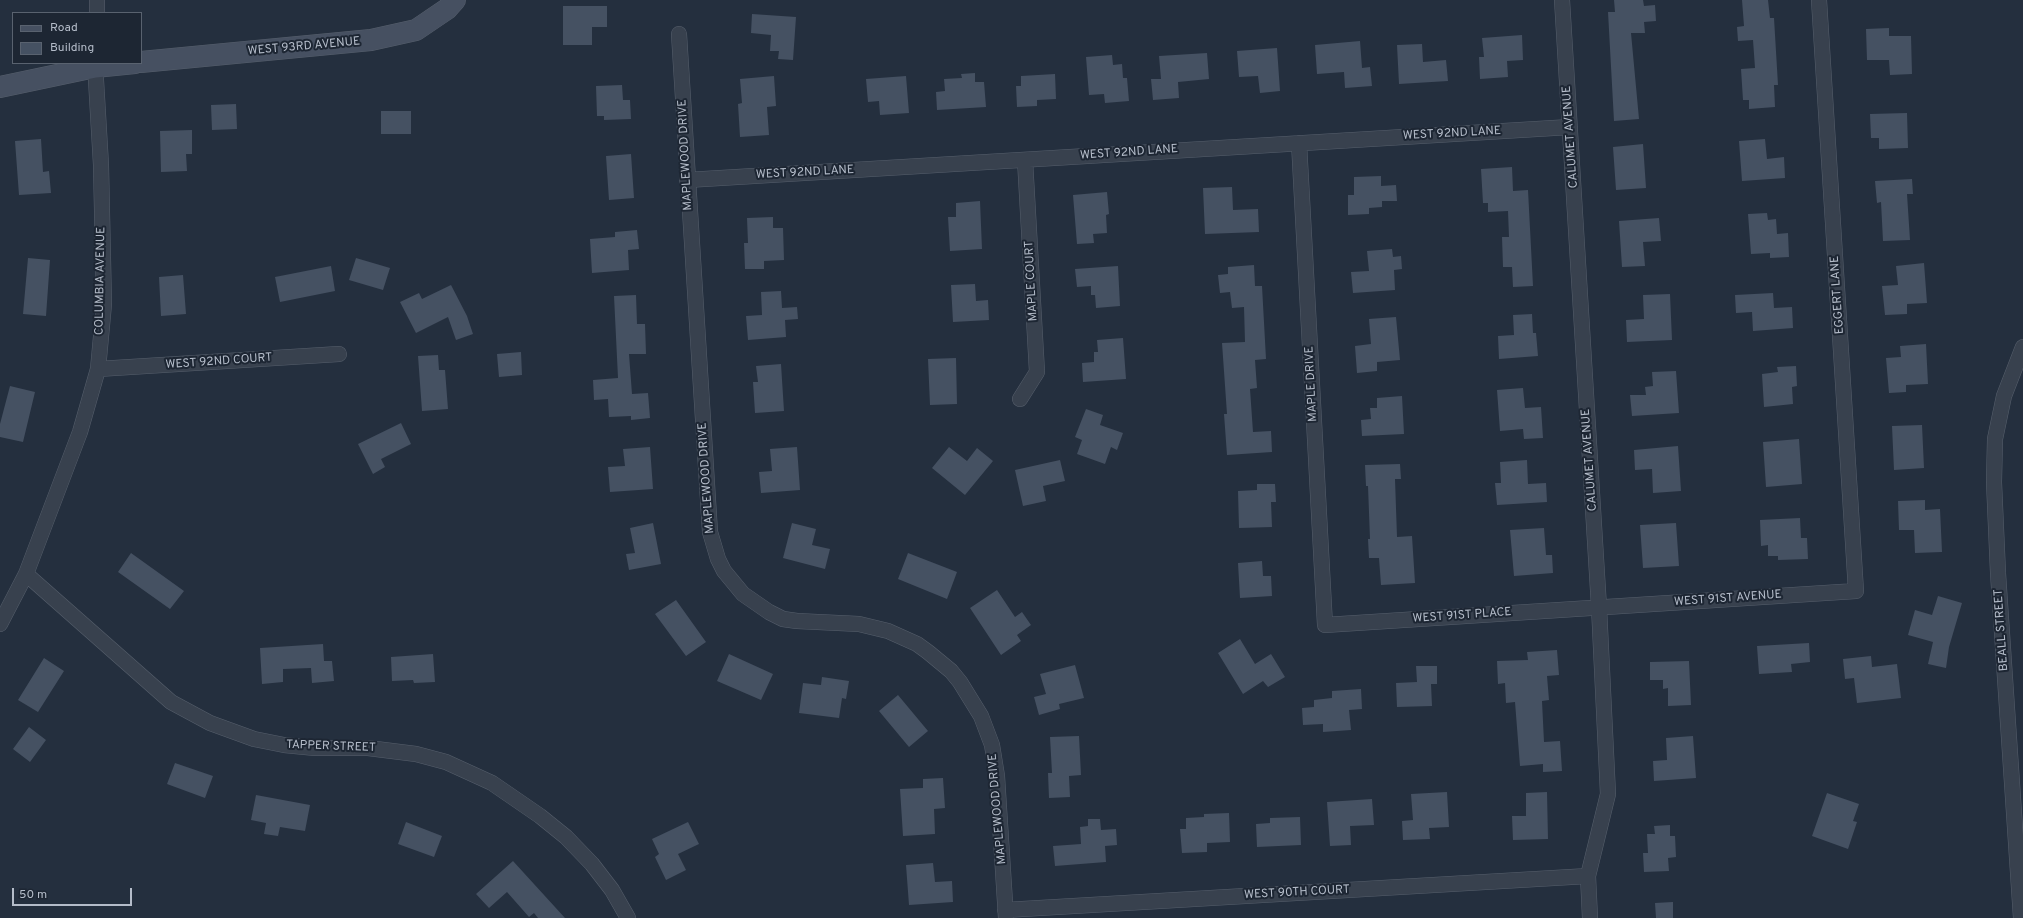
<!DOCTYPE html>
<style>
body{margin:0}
#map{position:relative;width:2023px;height:918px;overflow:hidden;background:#242f3e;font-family:Overpass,sans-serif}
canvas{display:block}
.legend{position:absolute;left:12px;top:12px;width:130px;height:52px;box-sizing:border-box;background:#1d2633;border:1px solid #59626f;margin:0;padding:5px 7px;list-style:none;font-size:12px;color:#b4bcc9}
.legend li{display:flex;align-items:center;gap:8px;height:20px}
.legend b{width:20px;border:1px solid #59626f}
.scale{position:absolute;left:12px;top:888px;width:120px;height:18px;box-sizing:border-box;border:2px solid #b4bcc9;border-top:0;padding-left:5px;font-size:12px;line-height:14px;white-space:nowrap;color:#b4bcc9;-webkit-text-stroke:3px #1d2633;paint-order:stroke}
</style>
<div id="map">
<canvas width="2023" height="918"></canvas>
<ul class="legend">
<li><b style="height:5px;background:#465061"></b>Road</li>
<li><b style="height:11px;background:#455162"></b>Building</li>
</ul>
<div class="scale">50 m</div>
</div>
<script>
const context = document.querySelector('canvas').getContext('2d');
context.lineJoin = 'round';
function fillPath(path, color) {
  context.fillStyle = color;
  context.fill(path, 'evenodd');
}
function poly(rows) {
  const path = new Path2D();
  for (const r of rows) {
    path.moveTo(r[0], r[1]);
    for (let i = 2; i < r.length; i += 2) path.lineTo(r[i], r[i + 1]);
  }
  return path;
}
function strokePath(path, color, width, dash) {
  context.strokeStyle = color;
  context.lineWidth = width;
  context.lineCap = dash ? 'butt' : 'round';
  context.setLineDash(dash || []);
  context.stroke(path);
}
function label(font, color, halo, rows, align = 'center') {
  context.font = font + ' Overpass,sans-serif';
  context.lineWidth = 4;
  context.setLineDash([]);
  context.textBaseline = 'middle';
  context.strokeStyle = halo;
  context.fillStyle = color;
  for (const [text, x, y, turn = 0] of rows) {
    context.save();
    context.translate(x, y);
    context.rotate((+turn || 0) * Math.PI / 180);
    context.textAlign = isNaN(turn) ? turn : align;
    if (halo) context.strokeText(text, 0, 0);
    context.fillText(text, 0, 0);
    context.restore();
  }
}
fillPath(poly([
 [1614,0,1643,0,1644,6,1655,5,1656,21,1644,22,1645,33,1631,33,1639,119,1614,121,1608,12,1615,12],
 [1742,0,1768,0,1770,18,1774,18,1778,85,1774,85,1775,107,1749,109,1749,100,1743,100,1741,69,1755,68,1753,40,1738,41,1737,27,1744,26],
 [563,6,607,6,607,27,592,27,592,45,563,45],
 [752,14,796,17,793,60,778,59,779,51,770,51,771,35,751,33],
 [1889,28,1889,36,1911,36,1912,74,1890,75,1889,60,1867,60,1866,29],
 [1522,35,1523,60,1507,61,1508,77,1480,79,1479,57,1484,57,1482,38],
 [1360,41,1362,68,1370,67,1372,86,1345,88,1344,72,1317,74,1315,45],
 [1422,44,1423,62,1446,60,1448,81,1399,84,1397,45],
 [1277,48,1280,91,1260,93,1258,76,1239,77,1237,51],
 [1207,53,1209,79,1178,82,1179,98,1153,100,1151,79,1161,79,1159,56],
 [1112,55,1113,65,1122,64,1123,78,1127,78,1129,101,1105,103,1104,94,1089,95,1086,57],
 [975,73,975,82,984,82,986,107,937,110,936,92,945,91,944,79,962,78,961,74],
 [1055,74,1056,99,1037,100,1037,106,1017,107,1016,86,1021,86,1021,76],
 [774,76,776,106,767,107,769,135,740,137,738,104,742,103,740,79],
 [906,76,909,113,880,115,879,101,868,102,866,79],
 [622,85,623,100,630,100,631,119,604,120,604,116,597,116,596,86],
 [236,104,237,129,212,130,211,105],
 [381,111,411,111,411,134,381,134],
 [1907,113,1908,148,1879,149,1879,138,1871,138,1870,114],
 [192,130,192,154,186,154,187,171,161,172,160,131],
 [41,139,43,172,49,171,51,193,19,195,15,141],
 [1765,139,1767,159,1784,157,1785,178,1742,181,1739,141],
 [1643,144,1646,188,1616,190,1613,147],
 [631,154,634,198,609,200,606,156],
 [1512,167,1513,191,1528,190,1533,286,1513,287,1512,267,1503,267,1502,237,1509,237,1508,211,1488,212,1488,203,1483,203,1481,169],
 [1381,176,1381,186,1396,185,1397,201,1382,201,1382,207,1369,208,1369,214,1348,215,1348,195,1354,195,1354,177],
 [1912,179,1913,194,1907,194,1910,240,1883,241,1881,202,1877,203,1875,181],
 [1232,187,1233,210,1258,209,1259,232,1205,234,1203,188],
 [1107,192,1109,214,1106,215,1107,233,1093,234,1094,243,1077,244,1073,195],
 [980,201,982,249,950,251,948,217,956,217,956,203],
 [1767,213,1768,220,1776,219,1777,234,1788,233,1789,257,1770,258,1770,253,1751,254,1748,214],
 [773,217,773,228,783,228,784,260,764,261,764,269,745,269,744,243,748,243,747,218],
 [1659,218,1661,241,1643,242,1645,266,1622,267,1619,221],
 [637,230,639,249,628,250,629,270,592,273,590,239,615,237,615,232],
 [1392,249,1393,257,1401,256,1402,269,1394,270,1395,290,1353,293,1351,272,1369,271,1367,251],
 [28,258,50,260,46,316,23,314],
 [356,258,390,268,383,290,349,280],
 [1924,263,1927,303,1907,304,1907,314,1885,315,1882,286,1898,285,1896,266],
 [1254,265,1255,286,1262,286,1266,359,1255,360,1257,388,1250,389,1253,432,1271,431,1272,452,1227,455,1224,414,1227,414,1222,343,1245,342,1244,307,1232,308,1230,292,1220,293,1218,275,1228,274,1228,267],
 [331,266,335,291,280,302,275,277],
 [1118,266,1120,306,1096,308,1095,295,1091,295,1091,286,1077,287,1075,269],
 [183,275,186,314,161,316,159,277],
 [975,284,976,301,988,300,989,320,953,322,951,285],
 [451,285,467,316,473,334,456,340,448,317,416,333,400,302,419,293,422,299],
 [781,291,782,308,797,307,798,319,785,320,786,337,748,340,746,316,762,315,761,292],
 [1773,293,1774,308,1792,307,1793,328,1753,331,1752,312,1736,313,1735,295],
 [1670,294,1672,340,1627,342,1626,320,1644,319,1643,295],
 [636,295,637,324,645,324,646,354,629,354,632,394,648,393,650,418,631,420,631,416,609,417,608,399,594,400,593,380,618,378,614,296],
 [1532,314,1533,333,1536,333,1538,356,1499,359,1498,336,1514,335,1513,315],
 [1396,317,1400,360,1377,362,1377,371,1357,373,1355,346,1371,344,1369,319],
 [1123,338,1126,379,1083,382,1082,363,1094,362,1094,352,1098,352,1097,340],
 [1926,344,1928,384,1906,385,1906,392,1889,393,1886,358,1901,357,1900,346],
 [521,352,522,375,499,377,497,354],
 [438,355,439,370,445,370,448,409,422,411,418,356],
 [956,358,957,404,930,405,928,359],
 [781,364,784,411,755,413,753,382,758,382,756,366],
 [1796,366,1797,386,1792,387,1793,404,1764,407,1762,374,1778,372,1777,367],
 [1676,371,1679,413,1632,416,1630,395,1646,395,1645,387,1653,386,1652,372],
 [10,386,35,392,23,442,0,437,0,424],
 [1523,388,1525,408,1541,407,1543,438,1524,439,1523,429,1500,431,1497,390],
 [1402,396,1404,434,1362,436,1361,420,1371,419,1370,408,1377,408,1377,398],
 [1086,409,1103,415,1100,425,1123,433,1117,450,1111,447,1105,464,1077,454,1082,440,1075,437],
 [401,423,411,444,381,459,385,467,373,474,358,444],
 [1922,425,1924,468,1894,470,1892,426],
 [1799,439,1802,484,1766,487,1763,442],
 [1678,446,1681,491,1653,493,1652,469,1635,470,1634,450],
 [650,447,653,489,610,492,608,467,625,466,623,449],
 [797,447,800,490,761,493,759,472,772,471,770,449],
 [949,447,967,461,977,448,993,461,965,495,932,468],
 [1060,460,1065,481,1043,486,1046,501,1023,506,1015,470],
 [1527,460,1528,484,1546,483,1547,502,1497,505,1495,483,1501,483,1500,462],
 [1400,464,1401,479,1395,479,1397,537,1412,536,1415,583,1381,585,1379,558,1369,558,1368,539,1370,539,1368,486,1366,486,1365,465],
 [1257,484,1275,484,1276,502,1271,502,1272,527,1239,528,1238,491,1257,490],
 [1925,500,1925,510,1940,509,1942,552,1915,553,1914,530,1899,530,1898,501],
 [1800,518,1801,538,1807,538,1808,559,1778,560,1778,556,1768,556,1768,545,1761,546,1760,520],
 [653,523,661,564,629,570,626,554,635,553,630,528],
 [792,523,816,529,812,545,830,549,825,569,783,558],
 [1676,523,1679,566,1643,568,1640,525],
 [1544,528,1546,555,1552,555,1553,573,1514,576,1510,530],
 [131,553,184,591,170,609,118,572],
 [908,553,957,572,947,599,898,579],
 [1262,561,1263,576,1271,576,1272,596,1240,598,1238,563],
 [997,590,1015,617,1022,612,1031,625,1017,635,1021,641,1001,655,970,608],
 [1938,596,1962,603,1949,647,1946,668,1928,664,1933,642,1908,635,1915,610,1932,615],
 [676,600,706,642,686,656,655,614],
 [1240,639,1255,664,1271,654,1285,677,1268,687,1263,681,1243,694,1218,653],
 [1809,643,1810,662,1791,664,1792,672,1759,674,1757,646],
 [323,644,324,661,332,661,334,681,312,683,311,668,283,669,283,682,262,684,260,648],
 [1557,650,1559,675,1547,676,1549,700,1542,701,1544,742,1560,741,1562,771,1543,772,1543,764,1520,766,1515,702,1506,703,1505,683,1498,684,1497,661,1528,660,1527,652],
 [433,654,435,682,414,683,413,680,392,681,391,657],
 [729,654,773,674,761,700,717,681],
 [1871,656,1872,667,1897,664,1901,698,1857,703,1854,678,1845,679,1843,659],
 [44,658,64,671,38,712,18,700],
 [1689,661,1691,705,1668,706,1668,688,1663,689,1663,680,1650,680,1650,662],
 [1075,665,1084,698,1059,704,1060,709,1039,715,1034,697,1046,694,1040,674],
 [1416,666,1437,666,1437,684,1431,684,1432,706,1397,707,1396,683,1417,682],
 [822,677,849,681,846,699,842,698,839,718,799,713,803,683,821,685],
 [1361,689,1362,709,1349,710,1351,730,1323,732,1323,724,1303,725,1302,708,1314,707,1314,700,1332,698,1332,691],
 [898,695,928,731,909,747,879,711],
 [29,727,46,740,30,762,13,749],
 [1079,736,1081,775,1069,776,1070,797,1049,798,1048,773,1052,773,1050,737],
 [1693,736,1696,778,1654,781,1653,761,1667,760,1666,738],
 [175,763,213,776,205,798,167,784],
 [943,778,945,808,934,809,935,834,903,836,900,789,923,788,923,779],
 [1447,792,1449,827,1429,828,1430,839,1403,840,1402,821,1413,820,1411,794],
 [1547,792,1548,839,1513,840,1512,816,1526,816,1526,793],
 [1827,793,1859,804,1853,821,1857,822,1848,849,1812,836],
 [256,795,310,805,305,831,280,827,278,836,264,834,266,823,251,820],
 [1372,799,1374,825,1350,826,1351,845,1330,846,1327,802],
 [1229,813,1230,842,1207,843,1207,852,1182,853,1180,829,1186,829,1186,818,1204,817,1204,814],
 [1300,817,1301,845,1257,847,1256,824,1270,823,1270,818],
 [1088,819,1100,819,1101,830,1116,829,1117,845,1105,846,1106,862,1055,866,1053,846,1081,844,1080,827,1088,826],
 [406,822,442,836,434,857,398,844],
 [688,822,699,844,678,854,686,870,666,880,655,857,659,854,652,839],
 [1670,825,1670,836,1675,836,1676,857,1668,858,1669,871,1644,872,1643,853,1648,853,1647,834,1655,834,1654,826],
 [513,861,565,918,538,918,534,913,529,917,507,892,489,908,476,894],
 [933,863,935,882,952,881,953,902,909,905,906,865],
 [1673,902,1673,918,1656,918,1655,903]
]), '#455162');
const street = poly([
 [1562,0,1599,607,1608,794,1588,876,1590,918],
 [97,13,97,0],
 [679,34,709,516,710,532,718,559,724,571,743,594,769,612,783,619,797,621,859,624,888,631,917,644,928,652,951,671,960,682,981,716,992,745,997,776,1006,918],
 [1299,143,1325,625,1856,591,1819,0],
 [687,180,1570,127],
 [98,369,339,354],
 [1020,399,1037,372,1025,160],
 [26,574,171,702,210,723,254,739,284,745,315,748,368,748,416,754,446,762,492,783,540,816,566,837,592,864,612,890,628,918],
 [0,624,26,574,80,432,98,369,104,304,101,165,95,63],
 [1005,910,1588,876],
 [2021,918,1998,573,1994,482,1995,439,2004,396,2023,347]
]);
const secondary = poly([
 [141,62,371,40,416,30,447,9,455,0],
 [0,87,95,67,135,63]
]);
strokePath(street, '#565f6c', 16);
strokePath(secondary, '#565f6c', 22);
strokePath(street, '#38414e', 15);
strokePath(secondary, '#465061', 21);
label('12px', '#b4bcc9', '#1d2633', [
 ["WEST 93RD AVENUE",304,47,-5],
 ["WEST 92ND LANE",1452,134,-3],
 ["CALUMET AVENUE",1571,137,-94],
 ["WEST 92ND LANE",1129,153,-4],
 ["MAPLEWOOD DRIVE",686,155,-93],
 ["WEST 92ND LANE",805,173,-3],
 ["COLUMBIA AVENUE",101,281,-89],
 ["MAPLE COURT",1032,281,-93],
 ["EGGERT LANE",1838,295,-94],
 ["WEST 92ND COURT",219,362,-4],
 ["MAPLE DRIVE",1312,384,-93],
 ["CALUMET AVENUE",1590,460,-94],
 ["MAPLEWOOD DRIVE",707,478,-94],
 ["WEST 91ST AVENUE",1728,599,-4],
 ["WEST 91ST PLACE",1462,616,-4],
 ["BEALL STREET",2002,630,-94],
 ["TAPPER STREET",331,747,2],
 ["MAPLEWOOD DRIVE",998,809,-95],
 ["WEST 90TH COURT",1297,893,-3]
]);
</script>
